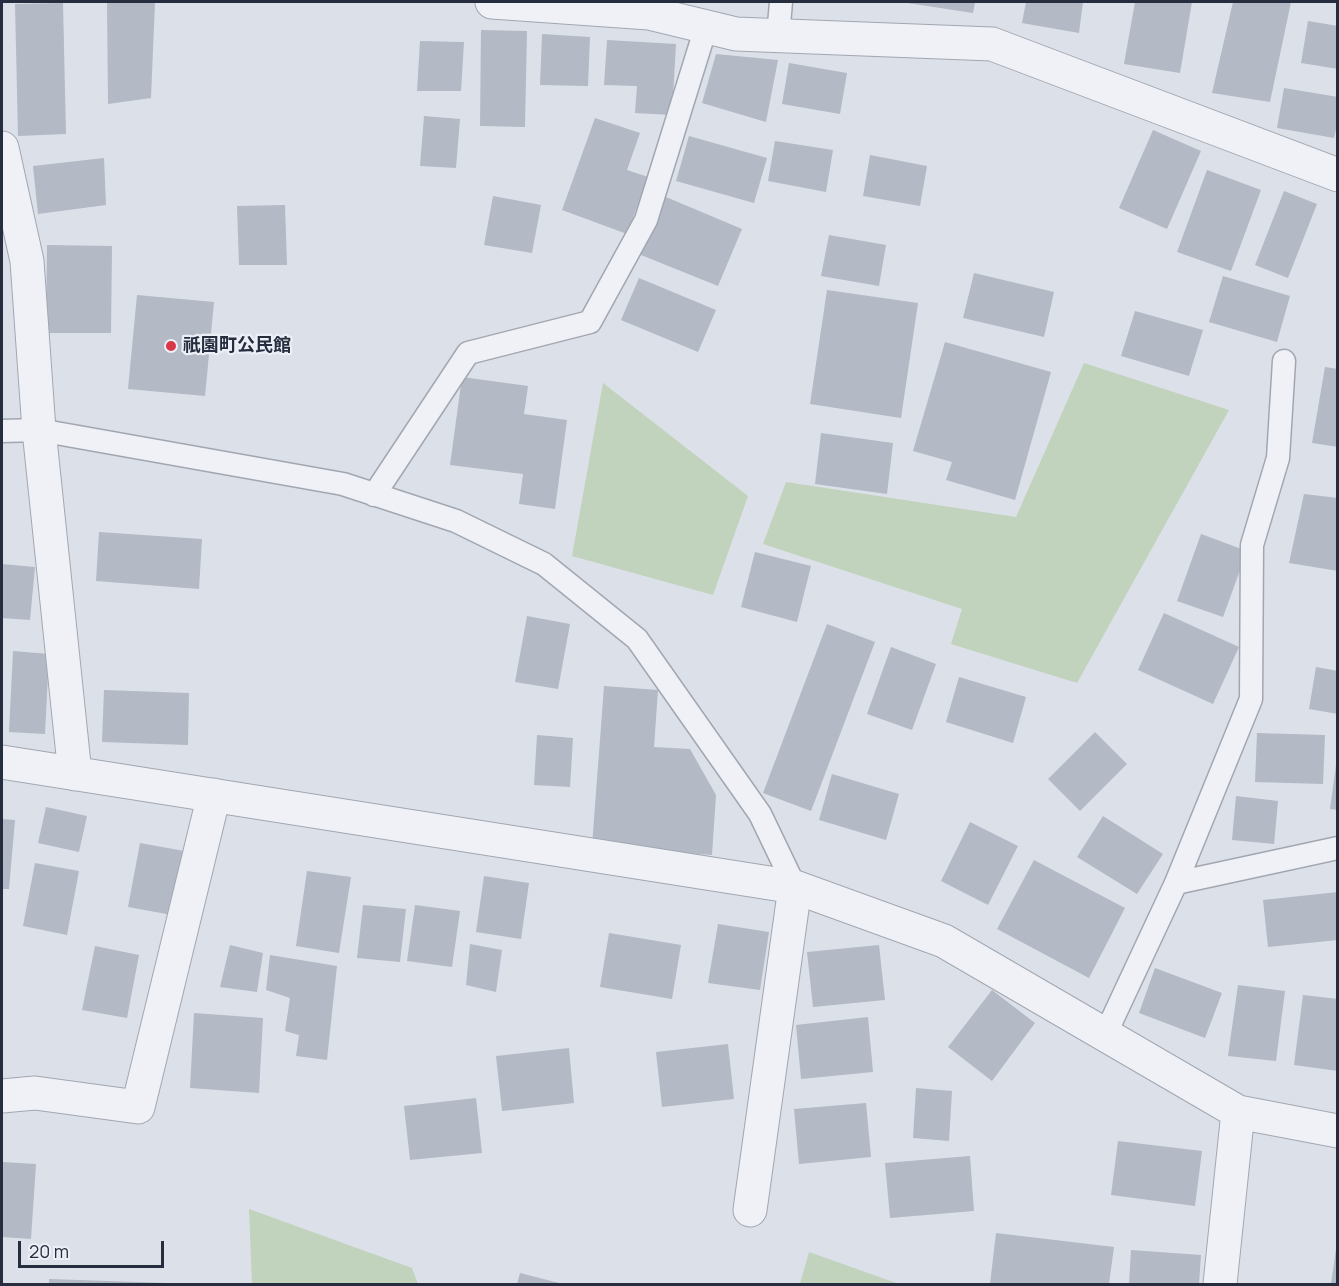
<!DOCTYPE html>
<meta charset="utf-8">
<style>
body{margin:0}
#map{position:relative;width:1339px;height:1286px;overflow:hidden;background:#dce0e8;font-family:Manrope,sans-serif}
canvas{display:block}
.frame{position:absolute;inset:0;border:3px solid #252d3f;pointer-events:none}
.scale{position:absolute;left:18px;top:1241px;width:146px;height:27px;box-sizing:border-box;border:3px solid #252d3f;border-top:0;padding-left:8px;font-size:18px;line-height:21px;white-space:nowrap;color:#252d3f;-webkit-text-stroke:4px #eceff5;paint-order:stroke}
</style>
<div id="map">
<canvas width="1339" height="1286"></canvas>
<div class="frame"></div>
<div class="scale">20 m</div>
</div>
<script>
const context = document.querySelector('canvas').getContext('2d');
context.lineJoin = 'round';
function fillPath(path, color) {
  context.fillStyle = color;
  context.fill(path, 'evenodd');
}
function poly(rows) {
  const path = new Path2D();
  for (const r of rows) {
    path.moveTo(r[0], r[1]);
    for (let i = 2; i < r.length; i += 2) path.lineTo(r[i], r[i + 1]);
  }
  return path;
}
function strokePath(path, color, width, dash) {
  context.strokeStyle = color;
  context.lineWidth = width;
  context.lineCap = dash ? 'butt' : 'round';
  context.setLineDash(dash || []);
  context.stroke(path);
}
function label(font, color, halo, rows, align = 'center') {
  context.font = font + ' Manrope,"Noto Sans JP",sans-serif';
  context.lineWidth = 4.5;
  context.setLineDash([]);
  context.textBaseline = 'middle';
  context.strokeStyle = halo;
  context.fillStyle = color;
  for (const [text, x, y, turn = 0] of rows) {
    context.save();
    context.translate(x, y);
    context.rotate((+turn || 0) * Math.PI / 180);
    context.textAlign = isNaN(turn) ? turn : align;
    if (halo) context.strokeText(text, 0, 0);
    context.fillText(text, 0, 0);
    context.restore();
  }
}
fillPath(poly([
 [1084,363,1229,410,1077,683,951,644,962,609,763,544,786,482,1016,517],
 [603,383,748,496,713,595,572,556],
 [249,1209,412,1268,418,1284,252,1284],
 [809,1252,899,1284,800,1284]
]), '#c1d2bd');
fillPath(poly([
 [107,2,155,2,151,98,108,104],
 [901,2,975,2,973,13],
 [1026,2,1083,2,1079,33,1022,23],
 [1135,2,1192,2,1180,73,1124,64],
 [1233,2,1291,2,1270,102,1212,93],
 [63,3,66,134,18,136,15,4],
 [1308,21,1338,26,1338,69,1301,63],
 [481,30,527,31,525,127,480,126],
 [542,34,590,37,588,86,540,85],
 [607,40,676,44,672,115,635,113,637,86,604,85],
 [420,41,464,42,461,91,417,91],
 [716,54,778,60,766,122,702,103],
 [789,63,847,73,840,114,782,104],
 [1284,88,1338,97,1338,121,1334,138,1277,128],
 [424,116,460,119,456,168,420,166],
 [595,118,640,133,627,170,648,177,627,234,562,210],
 [1153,130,1201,151,1167,229,1119,208],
 [689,136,767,158,754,203,676,181],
 [775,141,833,150,826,192,768,181],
 [870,155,927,166,920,206,863,196],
 [104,158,106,205,38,214,33,166],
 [1207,170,1261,190,1231,271,1177,252],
 [1284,191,1317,204,1288,278,1255,265],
 [493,196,541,205,532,253,484,245],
 [666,197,742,229,718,286,641,255],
 [285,205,287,265,239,265,237,206],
 [829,235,886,245,879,286,821,276],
 [47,245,112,246,111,333,46,333],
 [974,273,1054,292,1044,337,963,318],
 [1223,276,1290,296,1277,342,1209,322],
 [639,278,716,310,698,352,621,320],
 [827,290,918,303,901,418,810,404],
 [137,295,214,302,205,396,128,389],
 [1135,311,1203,330,1189,376,1121,356],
 [945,342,1051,372,1015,500,946,480,952,462,913,451],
 [1325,367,1338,369,1338,447,1312,443],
 [462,377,528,386,524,414,567,420,555,509,519,504,523,474,450,465],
 [821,433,893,443,887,494,815,484],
 [1304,494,1338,498,1338,571,1289,563],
 [99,532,202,539,199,589,96,581],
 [1201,534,1247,551,1223,617,1177,601],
 [755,552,811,566,797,622,741,607],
 [2,564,35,567,30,620,2,618],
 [1164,613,1239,647,1213,704,1138,670],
 [527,616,570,624,558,689,515,682],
 [827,624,875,642,811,811,763,793],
 [891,647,936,664,912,730,867,714],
 [13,651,49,654,45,734,9,732],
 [1316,667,1338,671,1338,714,1309,709],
 [959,677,1026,697,1013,743,946,722],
 [604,686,658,690,654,747,690,749,716,795,712,855,592,846],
 [104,690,189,693,188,745,102,742],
 [1095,732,1127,764,1080,811,1048,779],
 [1257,733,1325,735,1323,784,1255,782],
 [537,735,573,738,570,787,534,785],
 [1336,765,1338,765,1338,810,1330,809],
 [832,774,899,794,886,840,819,820],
 [1236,796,1278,801,1274,844,1232,840],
 [46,807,87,816,79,852,38,843],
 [1103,816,1163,854,1137,894,1077,857],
 [2,819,15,820,9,889,2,889],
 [970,822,1018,846,988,905,941,881],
 [140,843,184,851,172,915,128,907],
 [1034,860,1125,908,1089,978,997,929],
 [35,863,79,871,67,935,23,926],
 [307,871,351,877,339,953,296,946],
 [484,876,529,883,521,939,476,932],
 [1338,892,1338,940,1268,947,1263,900],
 [363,905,406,909,400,962,357,958],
 [415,905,460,911,452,967,407,961],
 [718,924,769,932,760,990,708,983],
 [609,933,681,945,672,999,600,987],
 [470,944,502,950,496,992,466,985],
 [230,945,263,953,257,992,220,987],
 [879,945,885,1000,813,1007,807,952],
 [95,946,139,955,127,1018,82,1010],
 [270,955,337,966,327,1060,296,1056,299,1035,285,1031,290,998,266,990],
 [1155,968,1222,993,1205,1038,1139,1013],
 [1238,985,1285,991,1276,1061,1228,1056],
 [992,990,1035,1023,992,1081,948,1047],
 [1303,995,1338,999,1338,1071,1294,1065],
 [194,1013,263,1018,259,1093,190,1088],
 [868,1017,873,1072,801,1079,796,1025],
 [728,1044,734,1099,662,1107,656,1052],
 [569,1048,574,1103,502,1111,496,1056],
 [916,1088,952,1091,949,1141,913,1138],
 [476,1098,482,1153,410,1160,404,1106],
 [866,1103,871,1157,799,1164,794,1109],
 [1118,1141,1202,1151,1195,1206,1111,1195],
 [970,1156,974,1211,890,1218,885,1163],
 [2,1162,36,1164,31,1239,2,1237],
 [996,1233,1114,1247,1109,1284,990,1284],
 [1336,1249,1338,1284,1331,1284],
 [1131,1250,1201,1255,1199,1284,1129,1284],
 [520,1273,563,1284,517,1284],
 [49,1279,167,1283,167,1284,49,1284]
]), '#b3b9c5');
const service = poly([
 [778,36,781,2],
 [2,431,39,430,343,484,456,521,544,564,637,639,760,814,795,887],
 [374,495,468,353,590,322,646,220,706,27],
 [1176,883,1251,699,1252,545,1278,458,1284,361],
 [1105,1035,1176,883,1338,848]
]);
const minor = poly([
 [492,2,649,13,736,34,992,44,1338,175],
 [2,148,27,261,39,430,75,774],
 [2,762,795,887,944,941,1238,1112,1338,1131],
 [2,1096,35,1093,138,1107,214,795],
 [750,1210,795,887],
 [1220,1284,1238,1112]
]);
strokePath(service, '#a1a7b2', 25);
strokePath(minor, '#a1a7b2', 35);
strokePath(service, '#eff1f6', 22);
strokePath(minor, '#eff1f6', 33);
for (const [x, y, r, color] of [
 [171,346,6,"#d93647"]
]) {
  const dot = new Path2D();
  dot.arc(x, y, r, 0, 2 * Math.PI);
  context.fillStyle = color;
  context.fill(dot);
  strokePath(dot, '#eceff5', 2);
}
label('bold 18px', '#252d3f', '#eceff5', [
 ["祇園町公民館",183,346]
], 'left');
</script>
